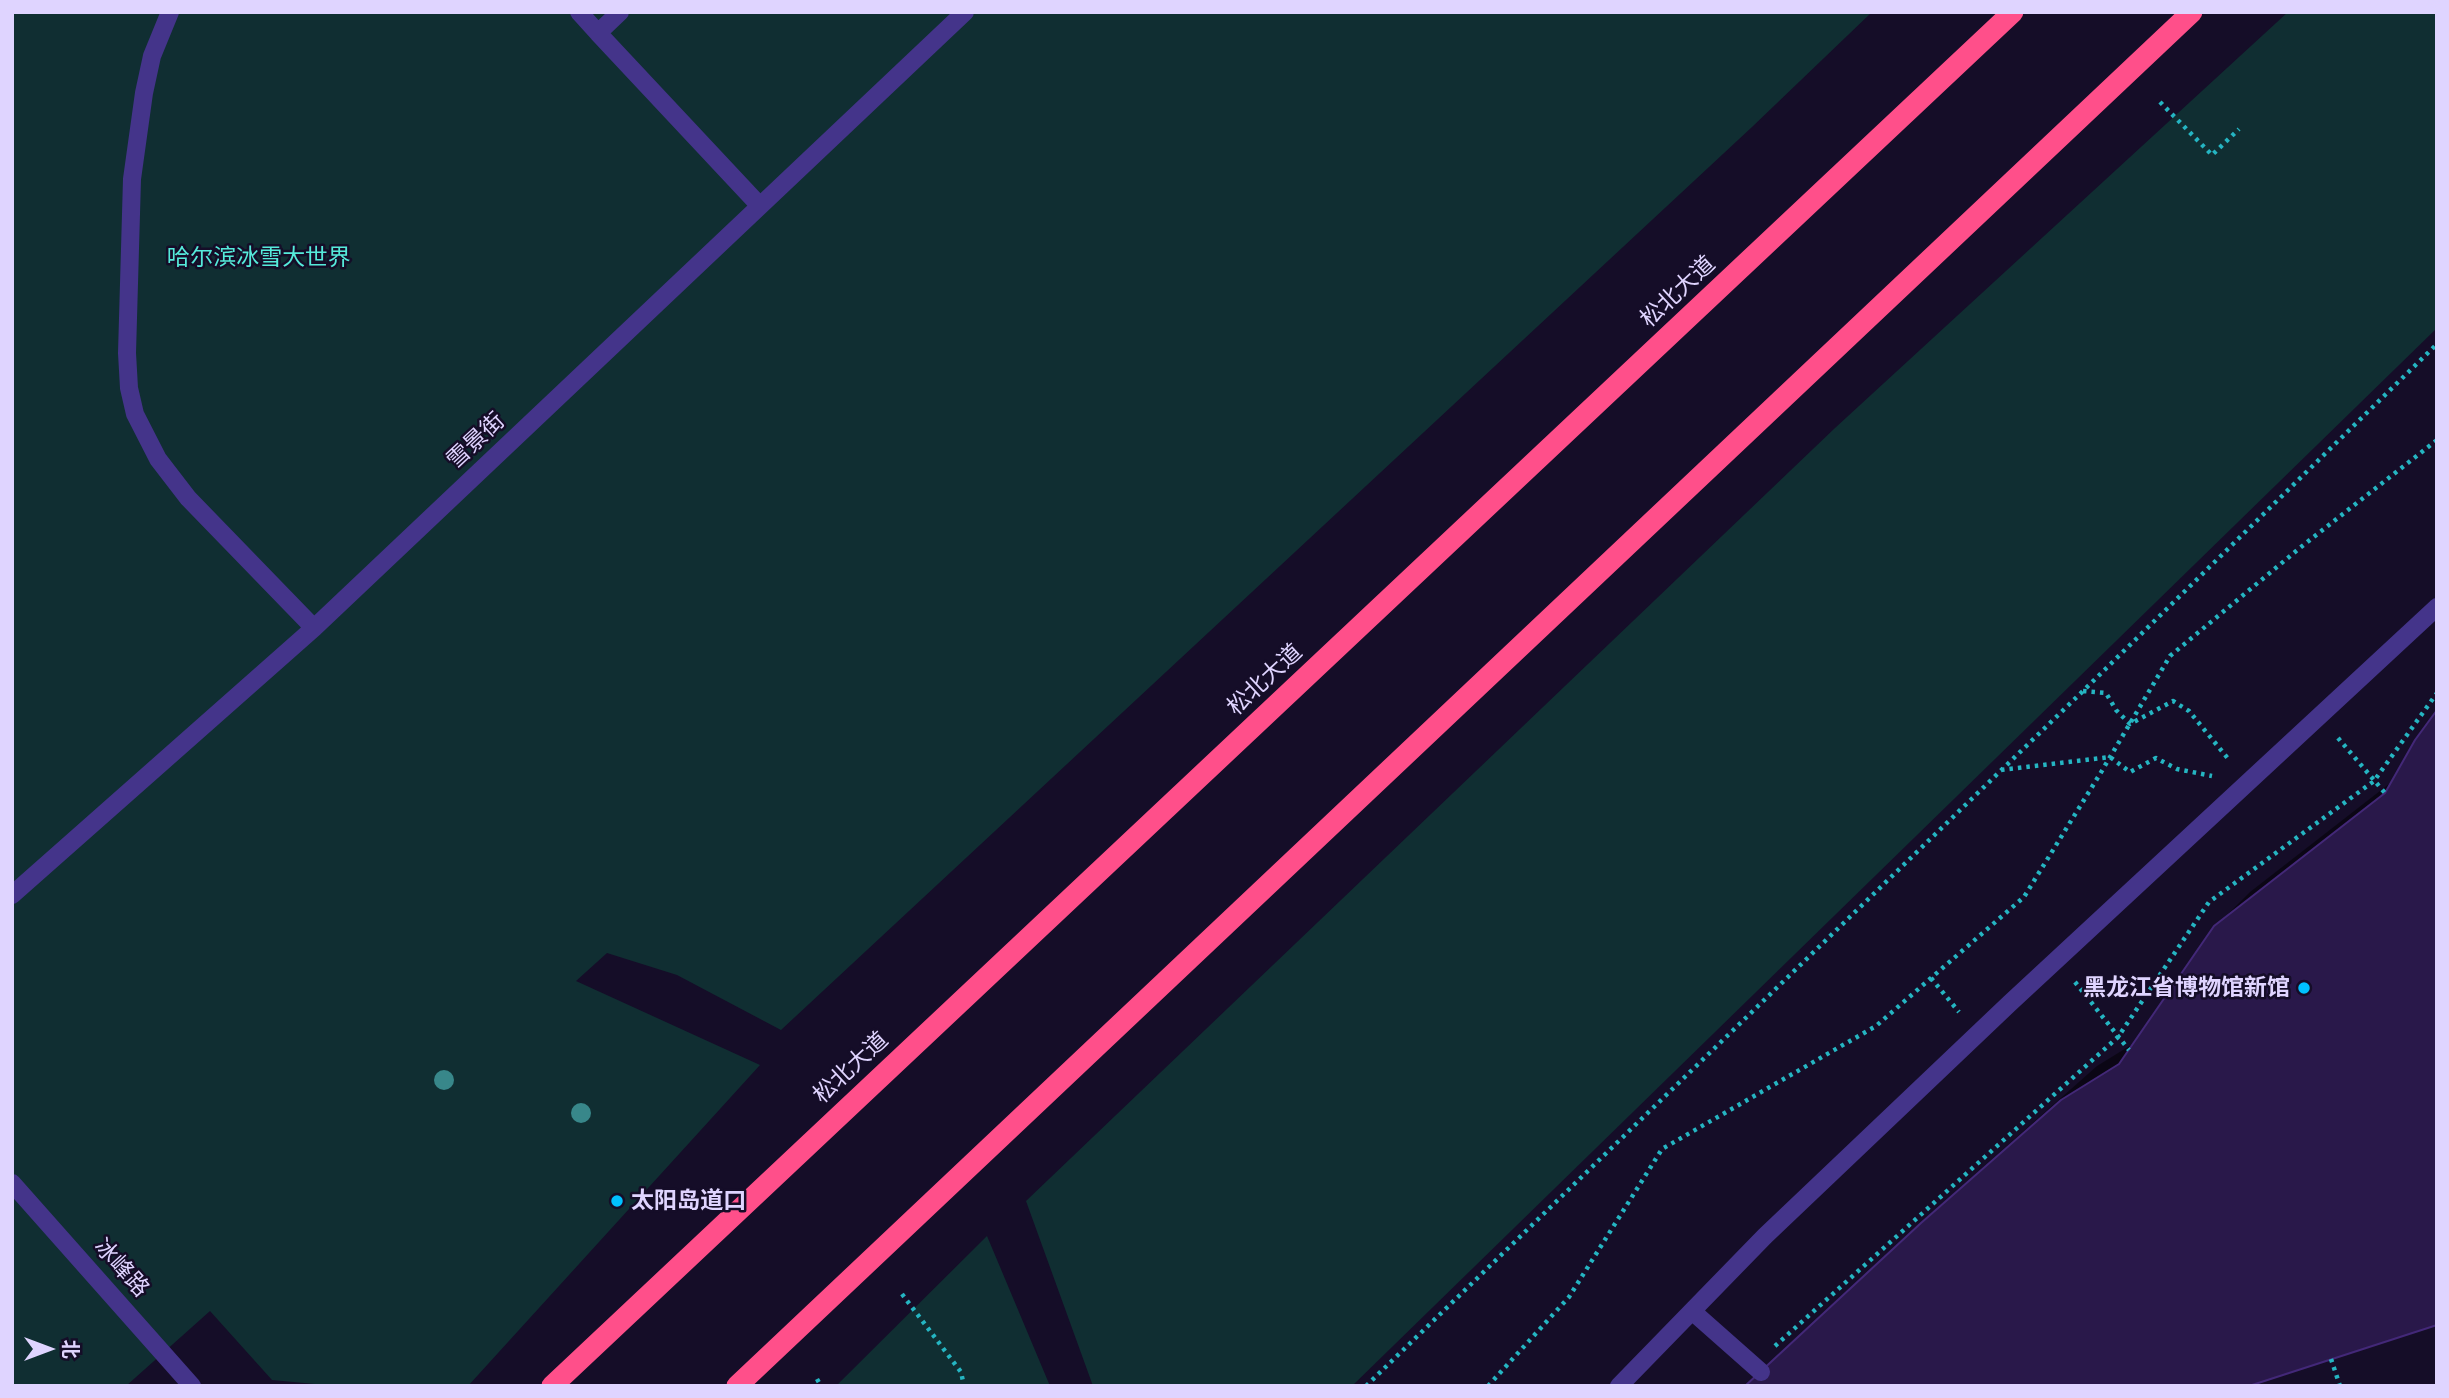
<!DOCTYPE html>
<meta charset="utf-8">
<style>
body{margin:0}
#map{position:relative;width:2449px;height:1398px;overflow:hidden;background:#150d28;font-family:Cabin,"Noto Sans SC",sans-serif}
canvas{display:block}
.frame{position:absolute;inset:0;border:14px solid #dfd4ff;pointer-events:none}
.north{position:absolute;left:14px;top:1314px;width:70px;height:70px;-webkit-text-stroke:5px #150d28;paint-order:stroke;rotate:90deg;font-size:19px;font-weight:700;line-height:28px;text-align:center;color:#dfd4ff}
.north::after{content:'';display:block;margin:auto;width:24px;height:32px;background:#dfd4ff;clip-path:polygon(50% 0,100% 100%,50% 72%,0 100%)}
</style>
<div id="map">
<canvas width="2449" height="1398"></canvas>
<div class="frame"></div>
<div class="north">北</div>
</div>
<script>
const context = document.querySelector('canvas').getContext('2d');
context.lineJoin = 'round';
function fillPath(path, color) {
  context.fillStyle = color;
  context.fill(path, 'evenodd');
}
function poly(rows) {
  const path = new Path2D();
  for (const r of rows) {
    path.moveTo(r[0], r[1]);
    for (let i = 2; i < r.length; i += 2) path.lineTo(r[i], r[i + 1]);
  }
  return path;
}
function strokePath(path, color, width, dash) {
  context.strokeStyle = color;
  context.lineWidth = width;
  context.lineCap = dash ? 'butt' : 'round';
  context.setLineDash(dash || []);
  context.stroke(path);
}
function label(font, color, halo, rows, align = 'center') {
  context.font = font + ' Cabin,"Noto Sans SC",sans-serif';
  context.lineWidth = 5;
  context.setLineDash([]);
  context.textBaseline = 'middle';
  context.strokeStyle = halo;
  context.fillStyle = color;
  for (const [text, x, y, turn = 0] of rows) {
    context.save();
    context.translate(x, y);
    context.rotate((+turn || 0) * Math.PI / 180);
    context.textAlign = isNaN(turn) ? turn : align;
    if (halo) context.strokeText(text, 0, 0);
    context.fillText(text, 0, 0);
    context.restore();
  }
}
fillPath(poly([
 [12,12,1872,12,1752,127,781,1030,677,975,607,953,576,981,760,1065,468,1386,336,1386,272,1380,210,1311,126,1386,12,1386],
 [2288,12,2437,12,2437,328,1352,1386,1093,1386,1026,1201,1835,428],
 [987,1236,1050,1386,836,1386]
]), '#102e32');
fillPath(poly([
 [2394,780,2244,1386,1745,1386,1957,1190,2097,1066,2136,1042,2215,927,2250,892]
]), '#0007');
const building = poly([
 [2437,710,2437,1325,2249,1386,1745,1386,1921,1223,2061,1100,2119,1064,2214,926,2385,793,2415,740,2437,710]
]);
fillPath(building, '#29184a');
strokePath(building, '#432878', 2);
strokePath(poly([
 [2160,102,2212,155,2239,129],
 [2083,691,2106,693,2116,710,2130,724,2173,701,2189,711,2230,761],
 [2338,738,2385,793],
 [2001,770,2110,757,2130,772,2156,758,2177,769,2212,776],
 [1931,978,1959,1012],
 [2075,982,2129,1050],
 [902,1294,961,1372,964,1386],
 [1775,1346,2118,1037,2209,902,2374,781,2437,693],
 [2331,1359,2340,1386],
 [817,1379,821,1386],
 [1366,1386,2083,691,2437,344],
 [1488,1386,1569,1297,1662,1149,1876,1026,2024,897,2100,774,2170,656,2301,547,2437,440]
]), '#25b5c2', 4.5, [3.5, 5]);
strokePath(poly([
 [170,12,152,56,144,93,132,179,127,353,129,388,135,414,158,459,188,498,314,628],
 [579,12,598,33],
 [620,12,598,33,760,206],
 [12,895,314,628,965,12],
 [12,1183,192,1386],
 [1692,1311,1761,1372],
 [1619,1386,1765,1236,2010,1003,2437,607]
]), '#44348a', 18);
strokePath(poly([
 [552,1386,2013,12],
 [737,1386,2192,12]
]), '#ff4f8a', 21);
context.fillStyle = '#38878a';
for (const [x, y] of [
 [444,1080],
 [581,1113]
]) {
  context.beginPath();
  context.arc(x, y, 10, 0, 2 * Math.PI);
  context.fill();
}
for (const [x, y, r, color] of [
 [2304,988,7,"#00c1ff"],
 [617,1201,7,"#00c1ff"]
]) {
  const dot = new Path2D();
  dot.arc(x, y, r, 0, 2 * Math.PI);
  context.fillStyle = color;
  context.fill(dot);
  strokePath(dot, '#150d28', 2.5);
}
label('23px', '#55eada', '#150d28', [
 ["哈尔滨冰雪大世界",259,258]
]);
label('23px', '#dfd4ff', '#150d28', [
 ["松北大道",1678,292,-43],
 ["雪景街",476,441,-43],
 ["松北大道",1265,680,-43],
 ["松北大道",851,1068,-43],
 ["冰峰路",121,1268,48]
]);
label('bold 23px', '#dfd4ff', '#150d28', [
 ["黑龙江省博物馆新馆",2290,988],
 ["太阳岛道口",631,1201,"left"]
], 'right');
</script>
